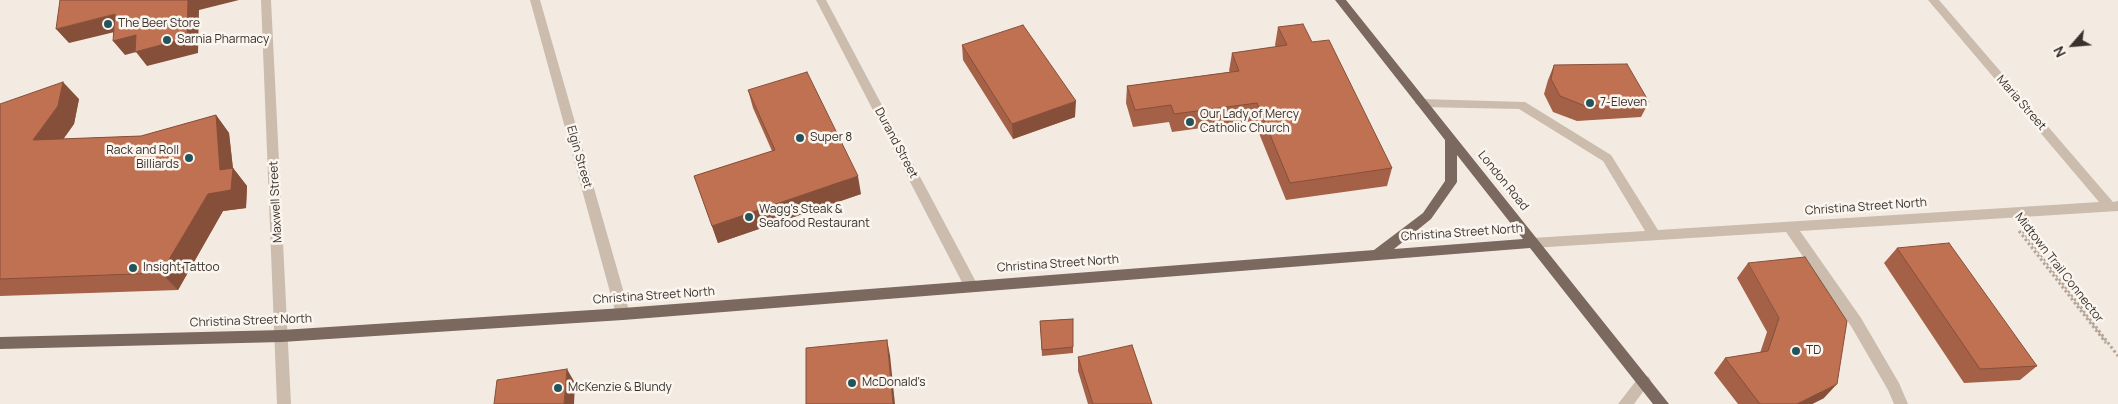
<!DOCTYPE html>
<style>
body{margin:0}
#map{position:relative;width:2118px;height:404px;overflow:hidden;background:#f3ebe2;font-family:Manrope,sans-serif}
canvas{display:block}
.north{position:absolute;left:2048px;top:20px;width:50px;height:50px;-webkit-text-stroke:4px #faf5ee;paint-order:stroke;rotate:243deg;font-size:14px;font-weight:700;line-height:20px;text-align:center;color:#3a312c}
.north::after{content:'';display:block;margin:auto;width:18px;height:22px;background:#3a312c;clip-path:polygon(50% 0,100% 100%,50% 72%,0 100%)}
</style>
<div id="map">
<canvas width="2118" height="404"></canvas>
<div class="north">N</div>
</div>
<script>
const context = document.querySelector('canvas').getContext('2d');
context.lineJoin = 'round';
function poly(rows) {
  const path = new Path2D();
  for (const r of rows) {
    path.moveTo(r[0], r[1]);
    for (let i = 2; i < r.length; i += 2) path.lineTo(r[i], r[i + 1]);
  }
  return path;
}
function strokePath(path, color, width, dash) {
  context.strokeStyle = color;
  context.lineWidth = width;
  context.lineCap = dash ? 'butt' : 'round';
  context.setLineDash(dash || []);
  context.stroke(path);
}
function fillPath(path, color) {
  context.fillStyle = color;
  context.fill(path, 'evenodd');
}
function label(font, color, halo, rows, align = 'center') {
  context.font = font + ' Manrope,sans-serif';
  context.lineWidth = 5;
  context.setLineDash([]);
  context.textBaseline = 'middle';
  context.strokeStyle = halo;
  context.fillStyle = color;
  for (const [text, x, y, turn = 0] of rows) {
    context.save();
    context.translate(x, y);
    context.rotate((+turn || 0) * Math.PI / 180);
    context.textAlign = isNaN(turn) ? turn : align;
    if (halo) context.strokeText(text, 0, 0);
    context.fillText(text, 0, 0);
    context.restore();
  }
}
strokePath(poly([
 [2019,231,2106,343],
 [2023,231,2118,356]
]), '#b7a698', 3, [2.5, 2.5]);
fillPath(poly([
 [261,0,271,0,291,404,277,404,261,0],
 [530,0,540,0,630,314,628,318,623,320,618,318,616,314,530,0],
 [816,0,826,0,976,282,978,286,976,290,971,291,966,290,816,0],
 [1928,0,1939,0,2113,202,2118,201,2118,211,1800,231,1861,318,1899,383,1908,404,1894,404,1888,390,1851,326,1786,232,1532,248,1527,247,1526,243,1527,239,1532,238,1645,231,1603,161,1519,109,1421,107,1415,103,1421,99,1525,102,1611,155,1658,230,2099,202,1928,0],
 [1644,375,1649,377,1651,381,1634,404,1618,404,1639,377,1644,375]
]), '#cbbcae');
fillPath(poly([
 [1335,0,1346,0,1669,404,1653,404,1530,248,623,320,282,342,0,349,0,337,282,330,623,308,1374,250,1423,213,1445,181,1445,140,1335,0],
 [1457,155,1523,239,1394,249,1431,219,1455,185,1457,182,1457,155]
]), '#7b685e');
fillPath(poly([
 [1278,27,1312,42,1392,168,1387,186,1286,200,1254,121,1172,132,1169,122,1133,127,1126,103,1127,86,1230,72,1229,71,1232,53,1276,47,1275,45],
 [962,45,1075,117,1013,139,963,60],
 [1554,65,1649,102,1641,117,1577,121,1553,112,1544,94,1548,80],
 [748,90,861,194,718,243,694,176,772,151,753,108],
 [79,99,74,124,63,139,141,136,216,115,229,133,233,168,247,186,246,208,223,211,178,290,0,296,0,104],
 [1897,248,2037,366,2020,380,1964,383,1884,263],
 [1748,263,1824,398,1812,404,1738,404,1714,373,1725,358,1760,353,1767,332,1737,278],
 [1073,319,1073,353,1042,356,1040,321],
 [1078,357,1152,404,1088,404,1078,371]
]), '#a56147');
fillPath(poly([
 [188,0,239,0,199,10,198,53,147,66,136,52,125,55,113,41],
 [115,14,127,29,69,43,56,29],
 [63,82,79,99,74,124,50,158,33,140],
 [1076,101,1075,117,1013,139,1012,124],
 [216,115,229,133,233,170,233,168,247,186,246,208,223,211,178,290,161,273,220,170],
 [858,176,861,194,718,243,712,226],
 [887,340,890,355,895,404,893,404],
 [567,369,575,383,574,404,564,404],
 [1837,384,1824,398,1812,404,1797,404]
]), '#864f39');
const building = poly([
 [60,0,188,0,187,38,135,52,136,35,113,41,115,14,56,29,60,0],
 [1303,24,1312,42,1329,40,1392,168,1290,183,1257,103,1174,114,1171,105,1135,110,1127,86,1239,71,1232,53,1287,45,1278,27,1303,24],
 [1023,25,1076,101,1012,124,962,45,1023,25],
 [1627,64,1649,102,1585,106,1560,96,1551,79,1554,65,1627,64],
 [807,72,858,176,712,226,694,176,775,150,748,90,807,72],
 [63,82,58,106,33,140,141,136,216,115,220,170,233,168,231,190,208,194,161,273,0,279,0,104,63,82],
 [1949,243,2037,366,1980,369,1897,248,1949,243],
 [1805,257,1847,321,1837,384,1797,404,1760,404,1725,358,1768,351,1779,318,1748,263,1805,257],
 [1073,319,1073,347,1042,350,1040,321,1073,319],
 [887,340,893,404,806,404,806,348,887,340],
 [1132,345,1152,404,1093,404,1078,357,1132,345],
 [567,369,564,404,494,404,497,380,567,369]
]);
fillPath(building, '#c07152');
strokePath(building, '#864f39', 1);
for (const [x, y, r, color] of [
 [108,24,5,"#23545a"],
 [167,40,5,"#23545a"],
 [1590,103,5,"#23545a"],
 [1190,122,5,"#23545a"],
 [800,138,5,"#23545a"],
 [189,158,5,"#23545a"],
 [749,217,5,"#23545a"],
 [133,268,5,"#23545a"],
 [1796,351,5,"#23545a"],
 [852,383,5,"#23545a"],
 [558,388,5,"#23545a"]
]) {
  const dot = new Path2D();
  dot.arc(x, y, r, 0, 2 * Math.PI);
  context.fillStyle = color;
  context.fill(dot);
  strokePath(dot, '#faf5ee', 2);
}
label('12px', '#3a312c', '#faf5ee', [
 ["The Beer Store",118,24],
 ["Sarnia Pharmacy",177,40],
 ["7-Eleven",1600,103],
 ["Our Lady of Mercy",1200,115],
 ["Catholic Church",1200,129],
 ["Super 8",810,138],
 ["Rack and Roll",179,151,"right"],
 ["Billiards",179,165,"right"],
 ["Wagg's Steak &",759,210],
 ["Seafood Restaurant",759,224],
 ["Insight Tattoo",143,268],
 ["TD",1806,351],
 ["McDonald's",862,383],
 ["McKenzie & Blundy",568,388]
], 'left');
label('12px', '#3a312c', '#faf5ee', [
 ["Maria Street",2021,103,49],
 ["Durand Street",896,143,62],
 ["Elgin Street",579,157,74],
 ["London Road",1503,181,51],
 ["Maxwell Street",276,202,-93],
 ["Christina Street North",1866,207,-4],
 ["Christina Street North",1462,233,-4],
 ["Christina Street North",1058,264,-4],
 ["Midtown Trail Connector",2059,268,52],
 ["Christina Street North",654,296,-4],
 ["Christina Street North",251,321,-2]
]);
</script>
